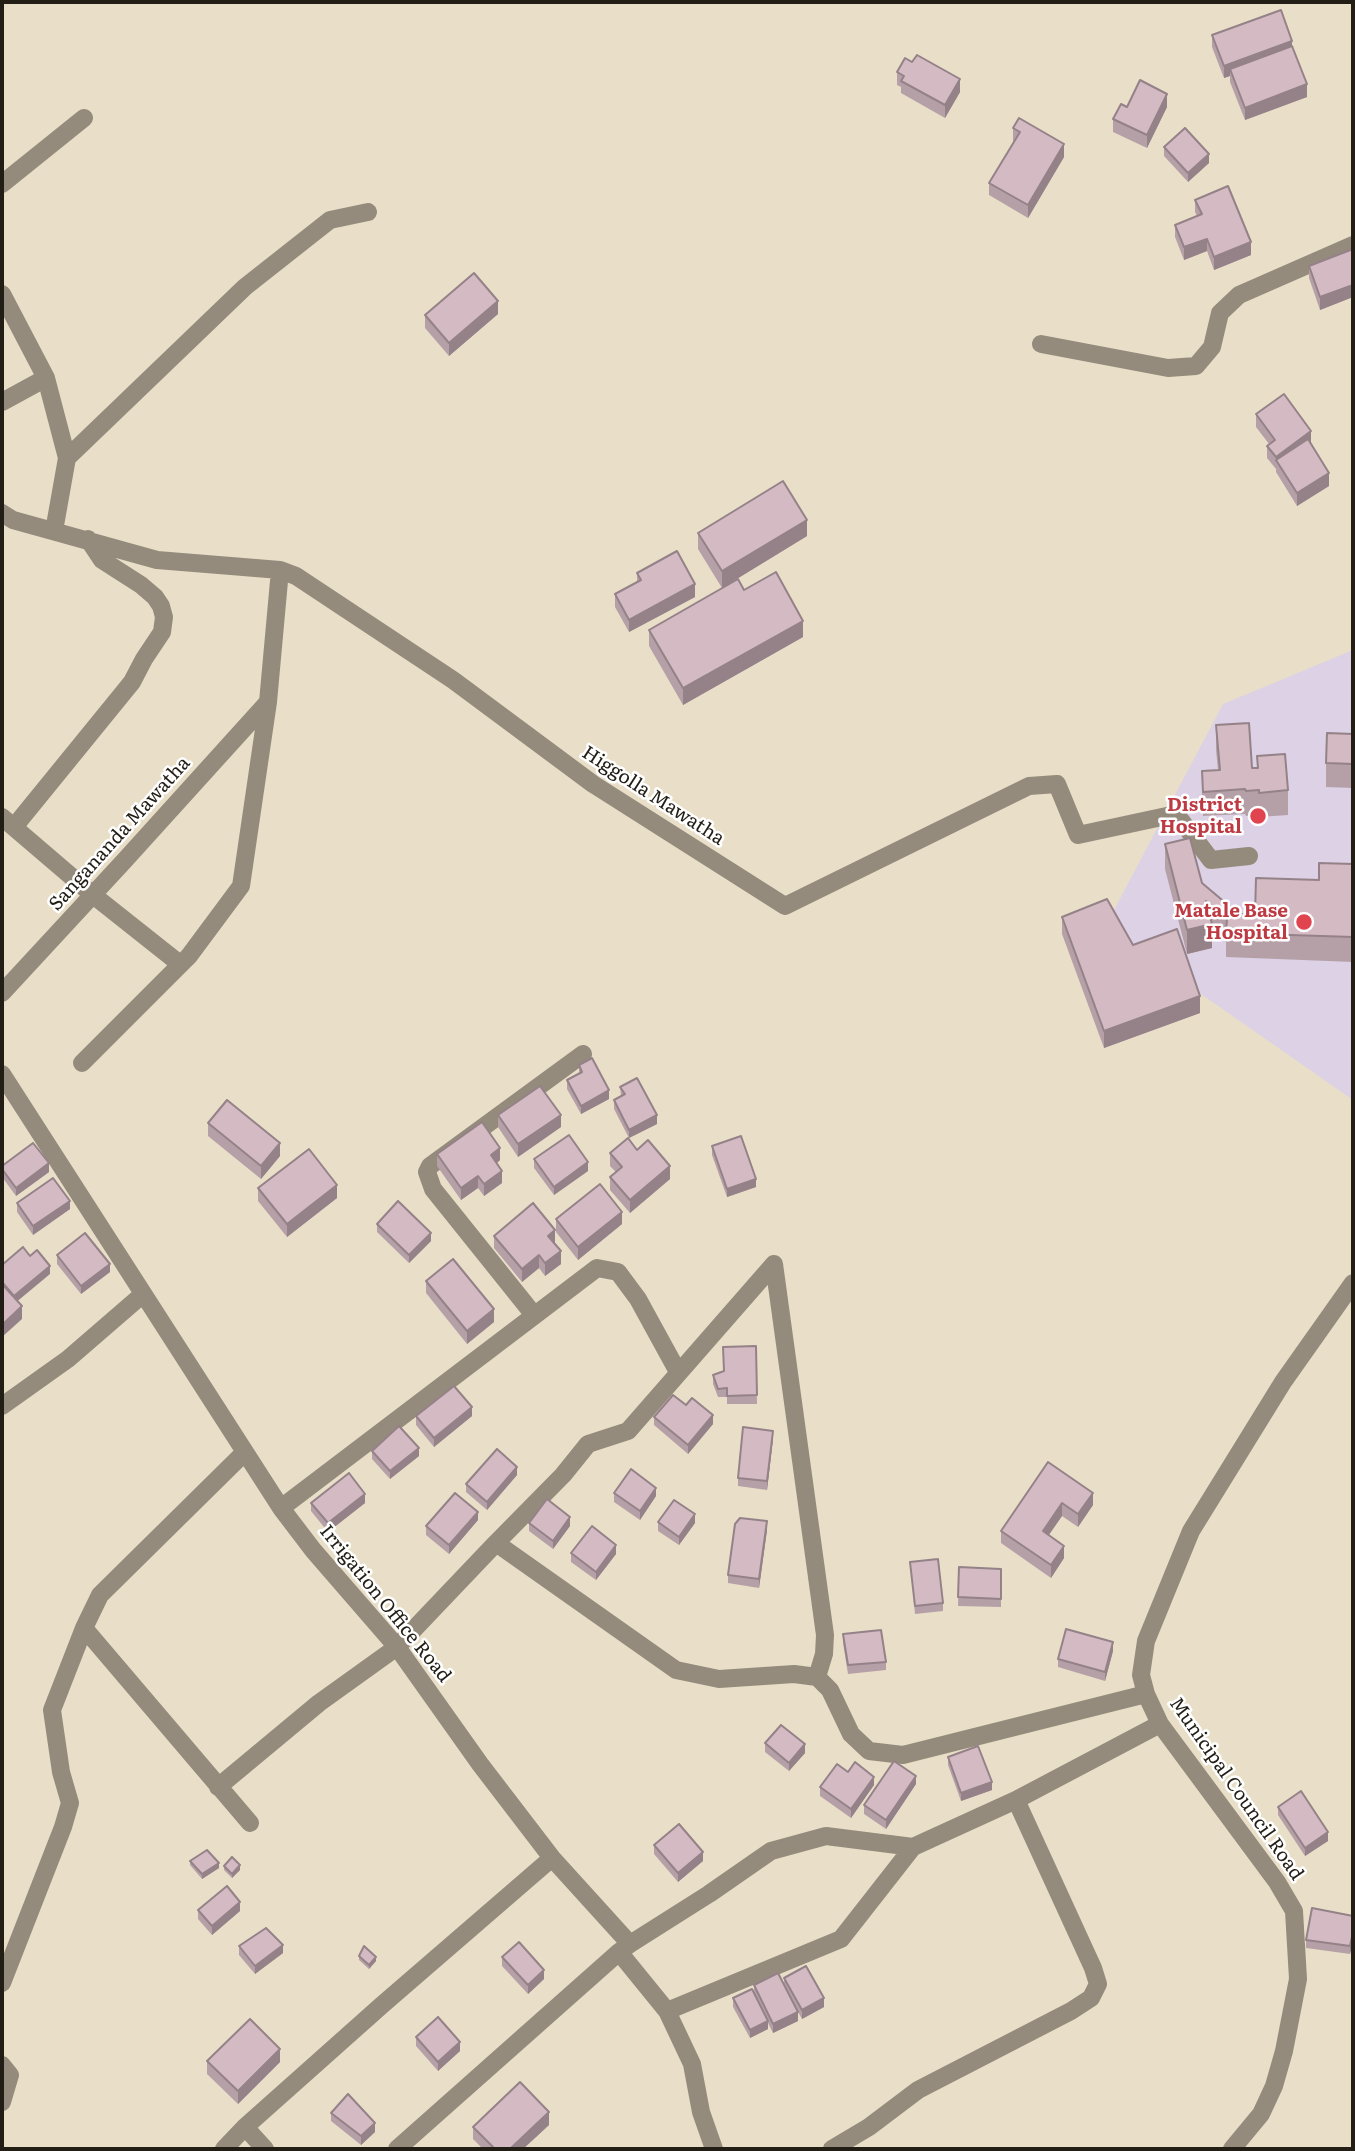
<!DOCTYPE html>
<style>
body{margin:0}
#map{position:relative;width:1355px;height:2151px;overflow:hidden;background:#e9dfc8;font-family:Literata,serif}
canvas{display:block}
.frame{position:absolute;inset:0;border:4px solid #221e16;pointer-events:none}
</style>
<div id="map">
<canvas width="1355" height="2151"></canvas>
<div class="frame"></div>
</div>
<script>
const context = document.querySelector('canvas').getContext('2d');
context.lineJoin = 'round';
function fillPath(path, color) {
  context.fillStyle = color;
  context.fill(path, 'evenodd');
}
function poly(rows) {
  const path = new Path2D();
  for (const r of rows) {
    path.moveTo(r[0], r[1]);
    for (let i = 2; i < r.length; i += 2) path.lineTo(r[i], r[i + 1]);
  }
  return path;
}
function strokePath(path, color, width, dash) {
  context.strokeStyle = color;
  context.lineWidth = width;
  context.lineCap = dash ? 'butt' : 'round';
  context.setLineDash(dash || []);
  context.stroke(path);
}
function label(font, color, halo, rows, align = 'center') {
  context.font = font + ' Literata,serif';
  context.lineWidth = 5;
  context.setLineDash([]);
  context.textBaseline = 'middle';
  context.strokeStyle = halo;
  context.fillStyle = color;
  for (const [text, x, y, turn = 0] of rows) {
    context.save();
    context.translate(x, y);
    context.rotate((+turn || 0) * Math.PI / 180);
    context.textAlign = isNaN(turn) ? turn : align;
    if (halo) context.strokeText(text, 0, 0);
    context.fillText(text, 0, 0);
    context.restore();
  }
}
fillPath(poly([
 [1353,650,1353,1100,1105,927,1223,704]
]), '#dcd1e5');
strokePath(poly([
 [2,184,84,118],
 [1041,344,1168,368,1196,366,1212,347,1220,313,1239,295,1353,245],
 [46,378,67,458,54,531],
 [2,402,46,378,2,294],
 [67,458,245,287,330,220,368,212],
 [2,513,13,520,157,560,280,570,296,576,453,680,593,784,785,906,1029,786,1057,784,1078,835,1176,814,1211,860,1249,856],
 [2,817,93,895,180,964],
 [14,827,132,682,144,659,162,632,164,617,161,606,155,597,141,585,102,560,88,539],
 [2,993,125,860,268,702],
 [82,1063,189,956,241,886,268,702,280,570],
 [2,1074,281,1508,313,1550,397,1647,480,1764,552,1858,630,1944,619,1952,667,2011,692,2064,701,2112,714,2149],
 [774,1264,825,1635,824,1654,817,1677],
 [534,1315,433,1189,427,1172,430,1166,583,1054],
 [2,1406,68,1359,142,1295],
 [281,1508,597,1268,618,1272,638,1299,678,1372],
 [496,1543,563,1475,588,1444,628,1431,774,1264],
 [84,1628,250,1823],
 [218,1787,319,1703,397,1647,496,1543,676,1670,719,1679,794,1674,817,1677,830,1690,851,1734,869,1751,903,1755,1146,1694],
 [630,1944,709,1894,771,1851,826,1836,913,1847],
 [2,1983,63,1827,70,1803,61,1772,52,1710,84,1628,100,1595,245,1452],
 [667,2011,841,1939,913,1847,1016,1800,1160,1724],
 [2,2065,10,2075,2,2102],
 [245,2127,265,2149],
 [224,2149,245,2127,382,2005,552,1858],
 [397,2149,619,1952],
 [832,2149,869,2127,918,2090,1071,2011,1091,1998,1098,1984,1093,1968,1016,1800],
 [1232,2149,1261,2114,1274,2086,1284,2051,1298,1979,1294,1911,1277,1882,1160,1724,1146,1694,1141,1675,1146,1641,1191,1531,1283,1382,1353,1283]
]), '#958b7c', 18);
fillPath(poly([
 [1212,35,1292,46,1307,97,1245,120,1230,82,1230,76,1224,78,1212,47],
 [897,72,960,92,945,118,901,93,901,87,897,85],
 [1127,107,1167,107,1147,148,1113,132,1113,119],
 [1013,128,1064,157,1028,218,989,195,989,183,1014,141,1013,141],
 [1164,147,1209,163,1188,182,1164,156],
 [1195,200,1251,255,1214,270,1207,251,1184,260,1175,237,1175,225,1197,216,1195,212],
 [1353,249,1353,297,1320,310,1309,278,1309,266],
 [498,314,449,356,425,328,425,315],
 [1256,414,1311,443,1329,486,1297,506,1276,472,1276,469,1267,458,1267,446,1269,444,1256,427],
 [698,533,807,536,722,588,698,549],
 [637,573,695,597,629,632,615,607,615,594,637,582],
 [744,590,803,637,683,705,649,646,649,630],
 [1352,647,1353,647,1353,681,1352,672],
 [1216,725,1252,768,1257,768,1257,756,1288,790,1288,815,1259,817,1259,815,1246,816,1245,814,1203,816,1202,796,1202,771,1218,770,1216,750],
 [1353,734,1353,788,1326,787,1326,763],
 [1165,844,1202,883,1234,914,1255,915,1319,880,1353,864,1353,962,1226,957,1226,942,1212,930,1212,948,1187,954,1165,869],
 [1062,917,1200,1013,1104,1048,1062,934],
 [579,1065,609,1099,581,1114,567,1089,567,1080,579,1073],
 [620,1087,657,1124,629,1138,614,1109,614,1100,621,1096],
 [498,1115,561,1127,518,1157,498,1127],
 [208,1123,280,1156,261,1179,208,1136],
 [712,1146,756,1187,727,1197,712,1155],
 [637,1150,670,1179,630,1213,610,1190,610,1177,616,1172,610,1166,610,1153],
 [437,1154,500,1160,497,1163,502,1183,484,1196,478,1188,461,1200,437,1166],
 [534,1159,588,1171,554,1195,534,1168],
 [2,1166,49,1172,16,1196,2,1177],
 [258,1188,337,1198,287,1237,258,1201],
 [17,1203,70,1209,33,1235,17,1212],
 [556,1219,622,1224,578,1260,556,1232],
 [377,1224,431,1241,409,1263,377,1232],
 [494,1236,555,1242,554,1243,561,1264,545,1276,539,1268,522,1282,494,1248],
 [57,1255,110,1272,81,1294,57,1264],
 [426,1281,494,1322,467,1344,426,1293],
 [756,1346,757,1404,727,1404,727,1397,718,1397,713,1384,713,1375,723,1372],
 [416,1416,472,1416,434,1447,416,1425],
 [654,1417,713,1424,688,1454,654,1425],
 [773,1439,767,1490,738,1486,738,1478],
 [372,1451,419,1456,390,1479,372,1459],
 [1048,1462,1093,1505,1078,1527,1062,1516,1049,1535,1064,1558,1051,1578,1001,1543,1001,1531],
 [517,1475,487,1510,466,1492,466,1484],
 [614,1493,656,1496,640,1520,614,1502],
 [311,1503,365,1503,328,1532,311,1511],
 [478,1520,449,1554,426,1535,426,1526],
 [658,1522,695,1523,679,1545,658,1531],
 [529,1523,570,1526,553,1549,529,1531],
 [767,1530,759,1588,728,1583,728,1575],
 [571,1553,616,1554,596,1580,571,1562],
 [910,1562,943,1603,943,1611,915,1614],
 [959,1567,1001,1569,1001,1607,958,1606],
 [843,1634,886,1662,886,1670,848,1674,843,1643],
 [1113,1651,1105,1681,1058,1667,1058,1659],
 [765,1743,805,1753,789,1771,765,1752],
 [948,1757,992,1790,961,1801,948,1765],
 [848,1772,874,1785,851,1818,820,1796,820,1787],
 [916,1784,886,1829,864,1814,864,1805],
 [1278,1807,1328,1841,1305,1856,1278,1815],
 [654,1845,703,1861,678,1882,654,1854],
 [190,1861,219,1868,202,1879,190,1865],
 [224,1866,240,1870,232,1878,224,1870],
 [198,1910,240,1911,212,1935,198,1919],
 [1353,1916,1353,1941,1350,1954,1306,1948,1306,1940],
 [239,1946,283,1953,255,1974,239,1955],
 [359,1956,376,1961,369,1969,359,1960],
 [502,1957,544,1979,528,1994,502,1966],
 [784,1978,824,2007,802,2019,794,2005,798,2021,773,2033,768,2023,768,2029,750,2038,733,2007,733,1998,754,1992,754,1985,784,1985],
 [416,2037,460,2051,438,2071,416,2046],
 [207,2061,280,2062,238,2104,207,2074],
 [331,2113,375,2132,361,2145,331,2121],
 [549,2125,523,2149,483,2149,473,2139,473,2127]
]), '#b6a0a8');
fillPath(poly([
 [1292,41,1292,53,1230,69,1230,76,1224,78,1224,66],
 [960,79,960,92,945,118,945,105],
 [1307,84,1307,97,1245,120,1245,108],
 [1167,94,1167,107,1147,148,1147,135],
 [1064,144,1064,157,1028,218,1028,205],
 [1209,154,1209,163,1188,182,1188,173],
 [1207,239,1207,251,1184,260,1184,247],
 [1251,242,1251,255,1214,270,1214,257],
 [1353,285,1353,297,1320,310,1320,297],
 [498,301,498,314,449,356,449,343],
 [1311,431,1311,443,1280,466,1276,460,1276,457],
 [1329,473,1329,486,1297,506,1297,493],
 [807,520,807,536,722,588,722,571],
 [695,584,695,597,629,632,629,620],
 [803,621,803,637,683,705,683,688],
 [1212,924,1212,948,1187,954,1187,930],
 [1200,996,1200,1013,1104,1048,1104,1031],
 [609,1090,609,1099,581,1114,581,1106],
 [561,1115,561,1127,518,1157,518,1144],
 [657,1115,657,1124,629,1138,629,1130],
 [280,1143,280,1156,261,1179,261,1166],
 [500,1148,500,1160,491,1168,491,1155],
 [588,1162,588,1171,554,1195,554,1187],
 [49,1163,49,1172,16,1196,16,1188],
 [670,1166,670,1179,630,1213,630,1200],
 [502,1171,502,1183,484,1196,484,1184],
 [478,1176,478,1188,461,1200,461,1188],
 [756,1179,756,1187,727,1197,727,1189],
 [337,1185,337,1198,287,1237,287,1224],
 [70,1201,70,1209,33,1235,33,1226],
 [622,1212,622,1224,578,1260,578,1247],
 [555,1230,555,1242,548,1249,548,1236],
 [431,1233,431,1241,409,1263,409,1255],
 [561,1251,561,1264,545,1276,545,1263],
 [539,1255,539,1268,522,1282,522,1269],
 [110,1264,110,1272,81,1294,81,1286],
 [50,1266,50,1274,14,1304,14,1296],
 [22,1306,22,1319,2,1337,2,1325],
 [494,1309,494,1322,467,1344,467,1331],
 [472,1407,472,1416,434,1447,434,1438],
 [713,1415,713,1424,688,1454,688,1445],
 [773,1431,773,1439,767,1490,767,1481],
 [419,1448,419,1456,390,1479,390,1471],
 [517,1467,517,1475,487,1510,487,1502],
 [656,1488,656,1496,640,1520,640,1511],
 [1093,1493,1093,1505,1078,1527,1078,1514],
 [365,1494,365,1503,328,1532,328,1523],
 [1062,1503,1062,1516,1043,1543,1043,1531],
 [478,1512,478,1520,449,1554,449,1545],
 [695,1514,695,1523,679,1545,679,1537],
 [570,1517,570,1526,553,1549,553,1541],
 [767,1521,767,1530,759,1588,759,1579],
 [616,1545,616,1554,596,1580,596,1572],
 [1064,1546,1064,1558,1051,1578,1051,1565],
 [1113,1642,1113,1651,1105,1681,1105,1672],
 [805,1744,805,1753,789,1771,789,1763],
 [916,1776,916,1784,886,1829,886,1820],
 [874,1777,874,1785,851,1818,851,1809],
 [992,1782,992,1790,961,1801,961,1793],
 [1328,1832,1328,1841,1305,1856,1305,1848],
 [703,1852,703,1861,678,1882,678,1873],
 [219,1863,219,1868,202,1879,202,1874],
 [240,1865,240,1870,232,1878,232,1874],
 [240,1902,240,1911,212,1935,212,1926],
 [1353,1932,1353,1941,1350,1954,1350,1946],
 [283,1945,283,1953,255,1974,255,1966],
 [376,1957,376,1961,369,1969,369,1965],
 [544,1970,544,1979,528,1994,528,1985],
 [824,1998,824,2007,802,2019,802,2010],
 [798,2012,798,2021,773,2033,773,2024],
 [768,2021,768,2029,750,2038,750,2030],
 [460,2042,460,2051,438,2071,438,2062],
 [280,2049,280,2062,238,2104,238,2091],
 [549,2112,549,2125,523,2149,510,2149],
 [375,2123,375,2132,361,2145,361,2136]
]), '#948288');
const building = poly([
 [1281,10,1292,41,1224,66,1212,35,1281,10],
 [1292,46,1307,84,1245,108,1230,69,1292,46],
 [917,55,960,79,945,105,901,81,904,76,897,72,905,58,912,62,917,55],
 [1140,80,1167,94,1147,135,1113,119,1121,104,1127,107,1140,80],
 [1019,118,1064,144,1028,205,989,183,1020,132,1013,128,1019,118],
 [1185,128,1209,154,1188,173,1164,147,1185,128],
 [1228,186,1251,242,1214,257,1207,239,1184,247,1175,225,1202,214,1195,200,1228,186],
 [1353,249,1353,285,1320,297,1309,266,1353,249],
 [474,273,498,301,449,343,425,315,474,273],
 [1284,394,1311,431,1276,457,1267,446,1275,440,1256,414,1284,394],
 [1308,439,1329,473,1297,493,1276,460,1308,439],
 [783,481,807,520,722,571,698,533,783,481],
 [677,551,695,584,629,620,615,594,641,580,637,573,677,551],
 [776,572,803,621,683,688,649,630,738,579,744,590,776,572],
 [1249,723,1252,768,1258,768,1257,756,1285,754,1288,790,1259,793,1259,790,1246,791,1245,789,1203,792,1202,771,1220,770,1216,725,1249,723],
 [1327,733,1353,734,1353,764,1326,763,1327,733],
 [1190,838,1202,883,1234,910,1231,914,1255,915,1256,878,1319,880,1319,863,1353,864,1353,937,1226,933,1227,918,1206,901,1212,924,1187,930,1165,844,1190,838],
 [1107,899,1133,945,1177,929,1200,996,1104,1031,1062,917,1107,899],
 [592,1058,609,1090,581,1106,567,1080,582,1072,579,1065,592,1058],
 [637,1078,657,1115,629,1130,614,1100,625,1094,620,1087,637,1078],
 [540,1086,561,1115,518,1144,498,1115,540,1086],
 [227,1100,280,1143,261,1166,208,1123,227,1100],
 [482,1122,500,1148,491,1155,502,1171,484,1184,478,1176,461,1188,437,1154,482,1122],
 [569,1135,588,1162,554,1187,534,1159,569,1135],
 [741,1136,756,1179,727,1189,712,1146,741,1136],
 [628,1138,637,1150,648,1140,670,1166,630,1200,610,1177,622,1167,610,1153,628,1138],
 [33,1143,49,1163,16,1188,2,1169,2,1166,33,1143],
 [309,1149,337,1185,287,1224,258,1188,309,1149],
 [53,1178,70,1201,33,1226,17,1203,53,1178],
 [600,1184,622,1212,578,1247,556,1219,600,1184],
 [398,1201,431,1233,409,1255,377,1224,398,1201],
 [533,1203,555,1230,548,1236,561,1251,545,1263,539,1255,522,1269,494,1236,533,1203],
 [85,1233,110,1264,81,1286,57,1255,85,1233],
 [23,1247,30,1256,37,1250,50,1266,14,1296,2,1282,2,1265,23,1247],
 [453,1259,494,1309,467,1331,426,1281,453,1259],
 [2,1284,22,1306,2,1325,2,1284],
 [756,1346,757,1395,727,1396,727,1388,718,1389,713,1375,724,1371,723,1347,756,1346],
 [454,1386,472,1407,434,1438,416,1416,454,1386],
 [673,1395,686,1405,692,1398,713,1415,688,1445,654,1417,673,1395],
 [399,1426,419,1448,390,1471,372,1451,399,1426],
 [743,1427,773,1431,767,1481,738,1478,743,1427],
 [497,1449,517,1467,487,1502,466,1484,497,1449],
 [1048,1462,1093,1493,1078,1514,1062,1503,1043,1531,1064,1546,1051,1565,1001,1531,1048,1462],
 [631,1469,656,1488,640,1511,614,1493,631,1469],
 [349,1473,365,1494,328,1523,311,1503,349,1473],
 [455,1493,478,1512,449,1545,426,1526,455,1493],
 [547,1499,570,1517,553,1541,529,1523,547,1499],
 [674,1500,695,1514,679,1537,658,1522,674,1500],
 [740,1518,767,1521,759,1579,728,1575,735,1524,740,1518],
 [592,1526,616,1545,596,1572,571,1553,592,1526],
 [938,1559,943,1603,915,1606,910,1562,938,1559],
 [959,1567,1001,1569,1001,1599,958,1597,959,1567],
 [1066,1629,1113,1642,1105,1672,1058,1659,1066,1629],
 [881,1630,886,1662,848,1665,843,1634,881,1630],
 [781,1725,805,1744,789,1763,765,1743,781,1725],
 [978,1746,992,1782,961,1793,948,1757,978,1746],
 [894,1761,916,1776,886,1820,864,1805,894,1761],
 [855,1762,874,1777,851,1809,820,1787,837,1764,848,1772,855,1762],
 [1301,1791,1328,1832,1305,1848,1278,1807,1301,1791],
 [679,1824,703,1852,678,1873,654,1845,679,1824],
 [207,1850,219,1863,202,1874,190,1861,207,1850],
 [232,1857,240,1865,232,1874,224,1866,232,1857],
 [227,1886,240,1902,212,1926,198,1910,227,1886],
 [1312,1908,1353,1916,1353,1932,1350,1946,1306,1940,1312,1908],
 [266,1928,283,1945,255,1966,239,1946,266,1928],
 [519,1942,544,1970,528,1985,502,1957,519,1942],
 [364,1946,376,1957,369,1965,359,1956,364,1946],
 [806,1966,824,1998,802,2010,784,1978,806,1966],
 [778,1973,798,2012,773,2024,754,1985,778,1973],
 [752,1989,768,2021,750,2030,733,1998,752,1989],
 [438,2017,460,2042,438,2062,416,2037,438,2017],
 [250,2019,280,2049,238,2091,207,2061,250,2019],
 [520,2082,549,2112,510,2149,495,2149,473,2127,520,2082],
 [348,2094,375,2123,361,2136,331,2113,348,2094]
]);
fillPath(building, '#d4bac3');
strokePath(building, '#948288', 2);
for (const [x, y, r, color] of [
 [1258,816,9,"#e0444e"],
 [1304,922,9,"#e0444e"]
]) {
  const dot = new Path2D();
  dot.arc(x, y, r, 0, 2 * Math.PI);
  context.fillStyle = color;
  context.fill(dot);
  strokePath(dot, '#fff', 2.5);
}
label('19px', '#221e16', '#fff', [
 ["Higgolla Mawatha",653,796,33],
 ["Sangananda Mawatha",120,834,-48],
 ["Irrigation Office Road",385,1604,51],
 ["Municipal Council Road",1236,1789,55]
]);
label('bold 19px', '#be3a42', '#fff', [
 ["District",1242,805],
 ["Hospital",1242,827],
 ["Matale Base",1288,911],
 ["Hospital",1288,933]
], 'right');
</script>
